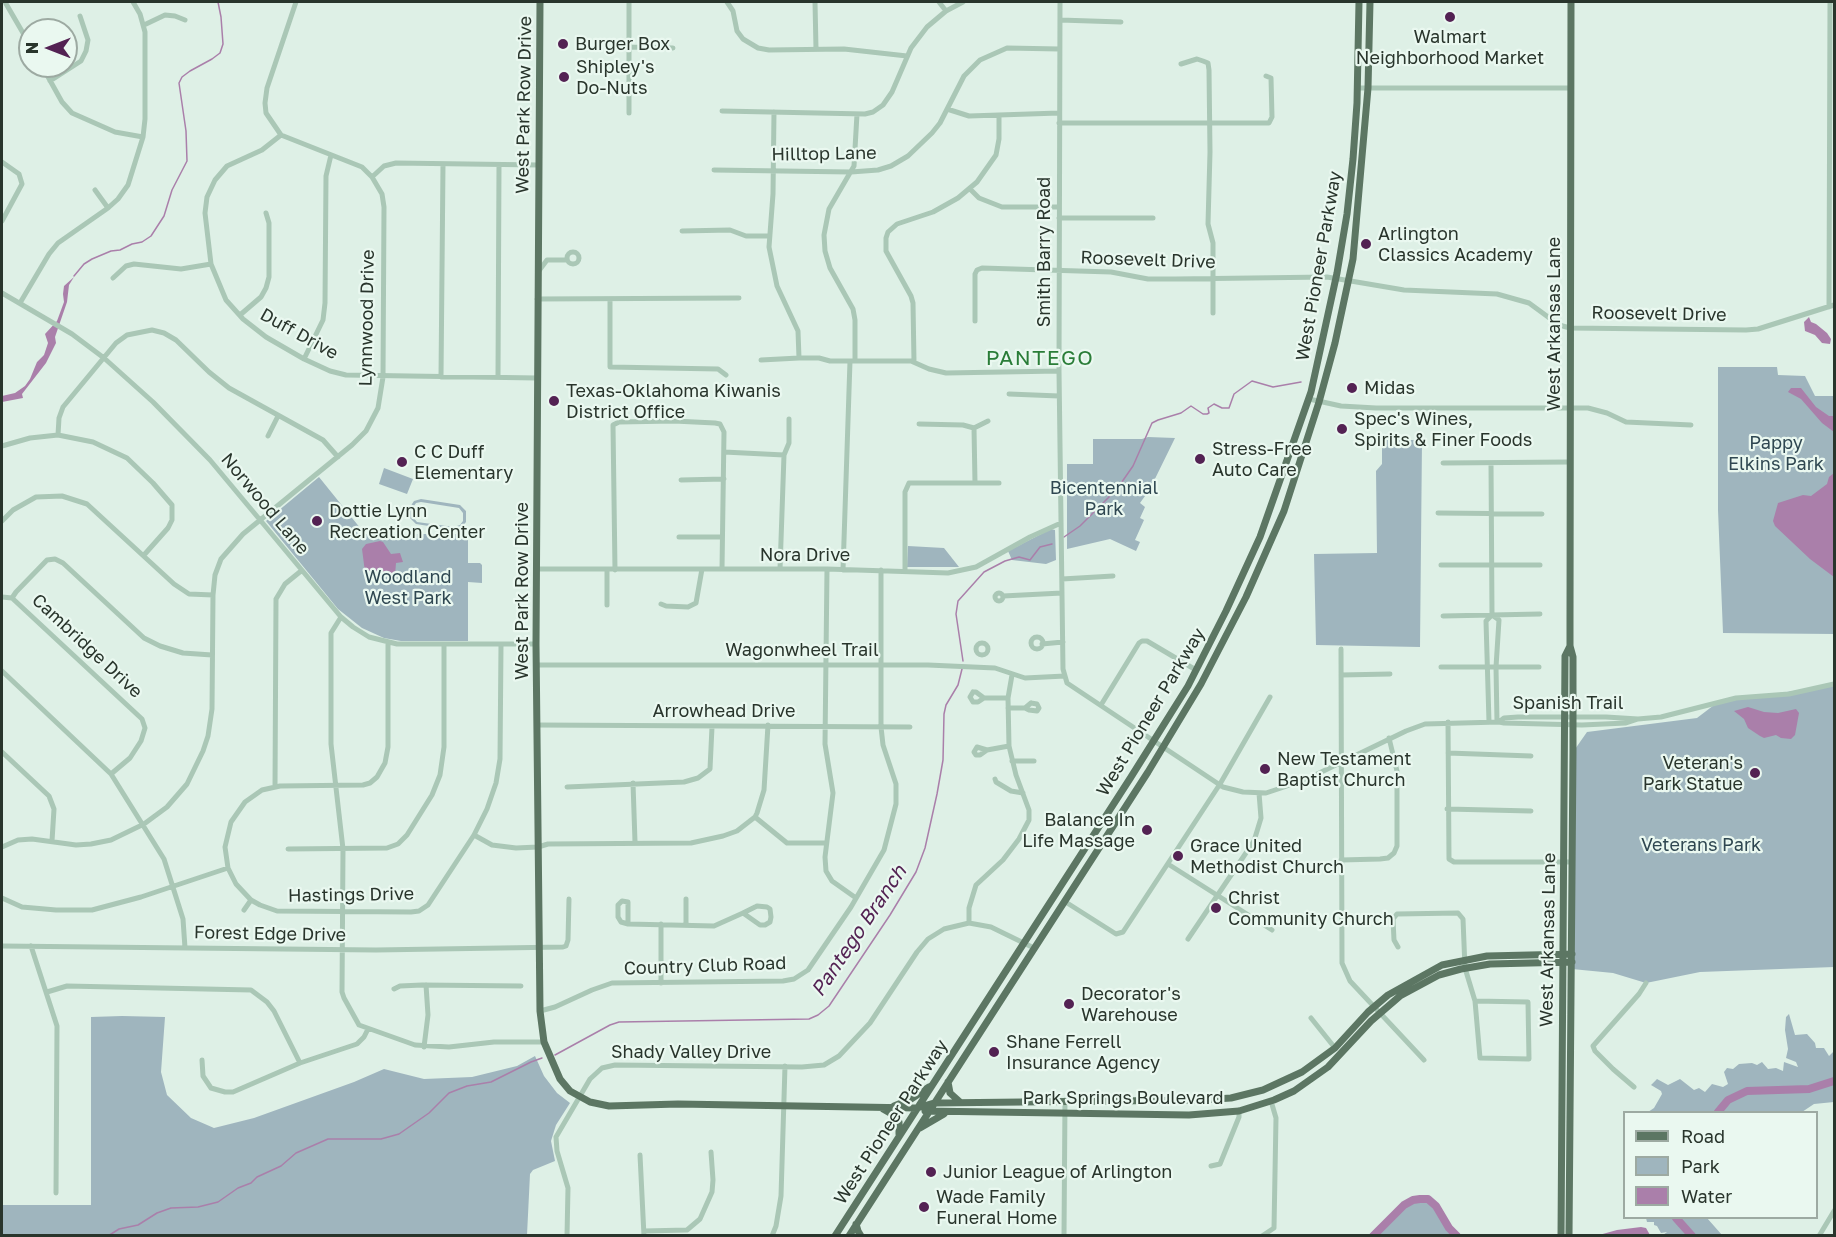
<!DOCTYPE html>
<style>
body{margin:0}
#map{position:relative;width:1836px;height:1237px;overflow:hidden;background:#def0e6;font-family:"Golos Text",sans-serif}
canvas{display:block}
.frame{position:absolute;inset:0;border:3px solid #29352c;pointer-events:none}
.legend{position:absolute;left:1623px;top:1111px;width:195px;height:108px;box-sizing:border-box;background:#eaf8f0;border:2px solid #9daaa2;margin:0;padding:8px 10px;list-style:none;font-size:18px;color:#29352c}
.legend li{display:flex;align-items:center;gap:12px;height:30px}
.legend b{width:30px;border:2px solid #9daaa2}
.north{position:absolute;left:18px;top:18px;width:60px;height:60px;box-sizing:border-box;background:#eaf8f0;border:2px solid #9daaa2;border-radius:50%;rotate:270deg;font-size:16px;font-weight:700;line-height:24px;text-align:center;color:#29352c}
.north::after{content:'';display:block;margin:auto;width:21px;height:27px;background:#532253;clip-path:polygon(50% 0,100% 100%,50% 72%,0 100%)}
</style>
<div id="map">
<canvas width="1836" height="1237"></canvas>
<div class="frame"></div>
<ul class="legend">
<li><b style="height:8px;background:#5c7663"></b>Road</li>
<li><b style="height:16px;background:#9fb5be"></b>Park</li>
<li><b style="height:16px;background:#aa7faa"></b>Water</li>
</ul>
<div class="north">N</div>
</div>
<script>
const context = document.querySelector('canvas').getContext('2d');
context.lineJoin = 'round';
function fillPath(path, color) {
  context.fillStyle = color;
  context.fill(path, 'evenodd');
}
function poly(rows) {
  const path = new Path2D();
  for (const r of rows) {
    if (r.length === 3) {
      path.moveTo(r[0] + r[2], r[1]);
      path.arc(r[0], r[1], r[2], 0, 2 * Math.PI);
      continue;
    }
    path.moveTo(r[0], r[1]);
    for (let i = 2; i < r.length; i += 2) path.lineTo(r[i], r[i + 1]);
  }
  return path;
}
function strokePath(path, color, width, dash) {
  context.strokeStyle = color;
  context.lineWidth = width;
  context.lineCap = dash ? 'butt' : 'round';
  context.setLineDash(dash || []);
  context.stroke(path);
}
function label(font, color, halo, rows, align = 'center') {
  context.font = font + ' "Golos Text",sans-serif';
  context.lineWidth = 4.5;
  context.setLineDash([]);
  context.textBaseline = 'middle';
  context.strokeStyle = halo;
  context.fillStyle = color;
  for (const [text, x, y, turn = 0] of rows) {
    context.save();
    context.translate(x, y);
    context.rotate((+turn || 0) * Math.PI / 180);
    context.textAlign = isNaN(turn) ? turn : align;
    if (halo) context.strokeText(text, 0, 0);
    context.fillText(text, 0, 0);
    context.restore();
  }
}
fillPath(poly([
 [1718,367,1777,367,1778,375,1805,376,1815,396,1834,396,1834,634,1723,633,1718,510],
 [1148,437,1175,438,1150,489,1140,503,1145,507,1140,518,1144,520,1135,540,1140,542,1136,551,1110,539,1067,549,1067,464,1093,464,1093,439,1142,439],
 [1382,440,1422,440,1420,647,1316,645,1314,554,1377,553,1376,471,1382,464],
 [384,468,413,479,407,494,379,484],
 [319,477,365,534,468,534,468,563,480,563,482,565,482,583,468,582,468,641,401,641,384,638,362,628,338,609,266,521],
 [421,499,460,505,466,511,466,522,461,528,454,530,416,524,409,517,408,510,414,501],
 [421,502,459,508,463,513,463,521,460,525,454,527,417,522,412,516,411,510,416,503],
 [1051,529,1055,530,1056,560,1046,564,1012,560,1008,551],
 [908,546,944,548,959,567,907,567],
 [1834,685,1834,967,1700,972,1646,983,1613,973,1572,969,1573,752,1587,732,1697,718,1718,702],
 [1789,1014,1795,1035,1807,1034,1815,1043,1816,1048,1824,1048,1829,1056,1834,1051,1834,1102,1814,1104,1802,1112,1648,1112,1654,1108,1662,1094,1661,1091,1651,1085,1657,1079,1668,1085,1680,1079,1694,1090,1699,1088,1705,1092,1712,1084,1723,1087,1728,1084,1724,1072,1727,1068,1733,1069,1739,1064,1752,1063,1757,1065,1762,1062,1768,1069,1776,1068,1783,1071,1784,1062,1798,1067,1796,1062,1786,1058,1788,1049,1785,1030,1786,1017],
 [122,1016,165,1017,161,1072,167,1095,191,1118,214,1128,254,1118,354,1082,384,1069,424,1079,472,1077,517,1066,535,1056,544,1076,557,1093,570,1103,556,1125,551,1141,555,1161,533,1170,530,1174,527,1235,2,1235,2,1205,91,1205,91,1017],
 [1420,1199,1428,1199,1436,1206,1449,1228,1458,1235,1373,1235,1404,1205,1413,1200],
 [1646,1218,1707,1218,1722,1235,1663,1235,1667,1232,1661,1233,1657,1226,1654,1225,1654,1222,1647,1222]
]), '#9fb5be');
fillPath(poly([
 [74,277,69,285,67,302,55,337,56,343,46,363,22,394,23,398,2,402,2,396,15,393,25,386,30,379,37,362,44,355,48,343,45,334,57,321,64,302,63,294,64,286],
 [1809,317,1811,322,1816,324,1827,333,1831,339,1830,344,1822,343,1815,335,1805,331,1804,322],
 [1791,388,1801,388,1816,407,1829,416,1834,416,1834,432,1822,423,1801,399,1788,392],
 [1834,473,1834,577,1810,559,1775,526,1773,521,1778,503,1803,495,1811,496,1827,484,1829,477],
 [380,541,383,542,391,554,400,553,403,562,396,563,395,575,388,577,386,572,384,572,385,575,371,578,370,571,365,572,362,549,366,544],
 [1748,707,1764,712,1778,713,1796,709,1799,713,1795,735,1791,739,1781,738,1776,735,1764,738,1760,736,1748,728,1744,719,1734,711],
 [1641,1227,1646,1228,1650,1235,1599,1235,1617,1230]
]), '#aa7faa');
strokePath(poly([
 [74,276,84,264,92,259,111,251,120,250,132,244,142,242,151,236,164,216,172,190,187,161,186,131,179,83,182,77,190,71,212,59,220,53,223,44,221,17,218,2],
 [1064,537,1080,526,1117,489,1133,466,1152,423,1158,420,1181,413,1191,406,1203,414,1207,414,1209,413,1208,408,1214,404,1222,408,1229,408,1234,394,1252,381,1273,387,1301,382],
 [963,661,956,614,958,601,984,572,1005,561,1019,557,1030,560,1040,547,1052,544],
 [555,1055,610,1025,619,1022,809,1019,818,1015,829,1006,890,915,916,872,925,848,937,794,943,760,944,714,946,705,958,685,962,669],
 [108,1236,119,1229,138,1225,157,1213,171,1208,198,1207,218,1202,238,1188,251,1183,257,1177,281,1166,296,1153,328,1139,381,1139,399,1134,429,1113,449,1093,467,1086,491,1082,531,1062,542,1058]
]), '#aa7faa', 1.5);
strokePath(poly([
 [1718,1112,1728,1100,1747,1091,1809,1089,1834,1081],
 [1676,1218,1692,1236],
 [1373,1236,1404,1205,1413,1200,1420,1199,1428,1199,1436,1206,1449,1228,1457,1236]
]), '#aa7faa', 8);
strokePath(poly([
 [5,2,30,45],
 [629,2,629,113],
 [727,2,733,11,737,31,743,39,758,48,769,50,844,49,907,56],
 [815,2,816,49],
 [939,2,946,11],
 [1060,2,1059,371,1063,669,1067,683,1223,787,1243,792,1266,793,1284,787,1311,777,1406,731,1425,724,1499,722,1504,723,1582,725,1626,723,1638,719],
 [1060,20,1121,22],
 [144,25,165,15,175,16,185,20],
 [629,47,673,48],
 [1181,64,1197,59,1203,61,1208,63,1209,70,1210,152,1208,224,1213,243,1213,313],
 [42,66,62,102,72,113,115,132,143,137],
 [50,81,81,61,86,51,88,40,80,16],
 [1358,88,1570,88],
 [947,109,969,116,1059,113],
 [722,111,865,114,873,112,883,105,892,92,911,48,927,27,946,11,963,2],
 [774,112,773,194,769,247,777,286,798,331,799,358],
 [1059,123,1269,123,1272,117,1271,78,1266,76],
 [281,135,262,150,227,166,215,180,207,197,205,213,211,264,226,300,243,319,266,337,304,359,330,371,346,375,537,378],
 [2,162,19,174,22,184,2,221],
 [714,170,851,172,878,170,891,166,908,156,932,133,940,123,964,76,980,60,1007,48,1059,49],
 [372,177,384,166,396,163,539,165],
 [970,189,979,198,1002,207,1059,207],
 [95,190,108,208],
 [1059,218,1153,218],
 [682,231,730,230,746,236,769,236],
 [573,258,6],
 [538,272,547,260,567,260],
 [113,278,126,266,134,264,181,269,211,264],
 [2,293,72,334,104,358,153,402,210,460,341,617,353,627,369,637,397,644,536,644],
 [537,299,739,298],
 [610,299,610,367,718,369,726,375],
 [20,303,49,254,58,243,108,208,118,199,128,185,143,137,145,119,145,32,140,14,133,2],
 [1829,307,1830,2],
 [240,315,261,297,266,288,269,277,269,223,266,213],
 [975,321,975,274,977,270,982,268,1111,272,1148,279,1176,279,1327,277,1404,290,1497,294,1529,303,1559,325,1570,328,1746,330,1758,329,1834,305],
 [304,359,323,320,325,303,326,176,331,155],
 [761,360,799,358,819,358,830,361,911,361,929,369,946,373,1059,371],
 [855,361,855,320,853,309,830,268,825,251,824,235,829,209,854,166,857,114],
 [914,362,913,303,911,296,886,251,886,238,888,232,897,224,933,212,958,198,977,182,996,155,999,139,999,115],
 [441,377,443,164],
 [498,377,499,165],
 [1009,394,1059,396],
 [1309,399,1341,406,1376,408,1588,408,1607,413,1626,422,1691,425],
 [919,424,963,425,974,428,975,483],
 [974,428,988,421],
 [58,435,59,418,63,407,116,343,127,335,152,330,164,333,176,340,209,372,229,388,323,440,338,457],
 [268,436,278,416],
 [2,446,30,438,58,435,93,442,127,458,153,483,172,505,172,520,168,528,144,555],
 [724,452,784,455],
 [1443,463,1569,462],
 [681,480,724,479],
 [1438,513,1542,514],
 [2,521,13,510,36,497,62,496,87,504,174,584,189,594,213,595],
 [679,537,722,537],
 [1441,565,1540,565],
 [536,569,827,569,948,573,976,567,1030,537,1061,523],
 [780,569,784,455,789,443,789,419],
 [827,569,825,744,833,793,825,857,826,871,832,881,856,898],
 [607,570,607,605],
 [615,570,613,425,619,422,674,421,715,423,720,424,724,432,722,569],
 [843,570,850,361],
 [905,571,905,492,909,483,999,483],
 [1062,579,1113,576],
 [999,597,4],
 [1003,596,1062,593],
 [2,597,12,598],
 [661,604,666,606,688,607,696,603,702,569],
 [1492,615,1499,620,1496,667,1497,722],
 [1443,616,1540,614],
 [341,617,331,633,331,744,343,849,342,992,344,998,359,1025,415,1045,449,1047,494,1042,544,1042],
 [1037,643,6],
 [388,642,388,747,385,763,377,777,370,783,363,785,280,786,262,790,245,802,231,822,225,847,228,868,236,884,251,900,260,905,277,911,411,912,419,911,428,905,474,835,487,809,496,783,500,759,501,645],
 [982,649,6],
 [1042,644,1063,642],
 [1341,649,1342,963,1350,981,1424,1060],
 [536,665,928,665,995,668,1025,678,1065,676],
 [1441,667,1539,667],
 [2,671,111,774,164,859,183,919,185,948],
 [1341,675,1390,674],
 [973,692,976,692,984,698,978,702,973,702,970,697,973,692],
 [984,698,1008,698],
 [1031,703,1037,704,1039,708,1037,711,1029,710,1025,708,1031,703],
 [1101,705,1139,643,1142,641,1147,641,1196,670],
 [1008,708,1025,708],
 [1448,722,1449,859,1454,862,1572,862],
 [1489,722,1486,621,1492,615,1491,463],
 [1499,722,1504,718,1518,717,1606,717,1638,719,1661,717,1736,698,1789,694,1834,684],
 [537,725,910,727],
 [987,750,977,747,974,752,976,755,980,755,987,750,1009,746],
 [2,752,49,796,54,809,52,841],
 [1448,753,1531,756],
 [1012,761,1034,761],
 [111,774,130,758,141,741,145,728,142,719,12,598,16,592,47,560,55,559,63,563,144,638,160,646,183,653,212,655],
 [995,779,996,782,1011,791,1023,793],
 [633,783,635,842],
 [275,787,276,599,285,584,301,571],
 [567,787,684,782,698,778,710,769,712,727],
 [1447,809,1531,811],
 [755,817,787,843,826,843],
 [474,835,492,845,516,848,538,847,548,844,691,843,723,836,737,831,755,817,757,813,764,790,768,725],
 [2,847,18,840,32,839,76,845,91,844,111,840,144,824,167,807,187,784,203,751,208,736,212,709,213,595,215,575,221,559,243,534,352,445,366,431,378,408,383,377,384,207,382,194,372,177,362,167,281,135,266,113,265,103,267,88,296,2],
 [288,849,387,848,398,844,407,835,432,795,440,775,444,747,444,645],
 [1341,860,1380,859,1388,858,1394,853,1397,846,1397,771,1389,738],
 [1168,864,1272,930],
 [2,898,22,907,56,910,92,910,141,897,228,868],
 [1064,901,1116,934,1123,932,1220,784,1270,697],
 [757,906,767,907,770,909,771,917,770,922,765,925,760,925,743,913,757,906],
 [244,910,251,900],
 [969,923,969,908,976,885,1003,860,1019,839,1029,820,1029,810,1016,775,1009,746,1008,698,1012,675],
 [628,924,628,902,622,901,618,905,618,917,621,922,628,924,714,926,743,913],
 [686,924,686,899],
 [1188,939,1254,841,1261,818,1259,793],
 [2,946,376,950,563,947,566,946,568,940,569,899],
 [31,946,57,1026,56,1193],
 [1398,947,1394,940,1393,919,1397,914,1458,913,1463,919,1465,968,1475,1001],
 [661,983,661,924],
 [394,989,400,986,422,985,521,986],
 [47,992,67,986,251,990,267,1002,274,1011,300,1063],
 [1475,1001,1528,1002,1529,1059,1480,1058,1475,1001],
 [540,1011,555,1007,592,990,612,983,783,981,794,979,808,970,851,907,884,850,896,804,896,784,883,745,881,727,881,570],
 [1311,1018,1335,1048],
 [424,1047,428,1015,426,985],
 [202,1060,203,1076,211,1088,225,1092,233,1092,300,1063,357,1044,364,1037,368,1029],
 [1634,1087,1613,1069,1595,1051,1593,1046,1639,994,1646,983],
 [640,1155,644,1236],
 [1211,1166,1220,1164,1239,1117,1239,1111],
 [644,1231,687,1230,700,1219,712,1192,713,1180,711,1152],
 [567,1236,568,1188,557,1151,556,1137,590,1079,602,1068,615,1065,802,1067,824,1065,839,1056,870,1023,917,952,928,939,944,929,969,923,991,927,1034,948],
 [772,1236,776,1226,781,1196,785,1066],
 [1064,1236,1065,1100],
 [1262,1236,1274,1228,1276,1118,1271,1101],
 [1819,1236,1834,1211]
]), '#aac7b6', 5);
strokePath(poly([
 [540,2,536,644,540,1011,544,1042,560,1079,570,1091,590,1102,609,1106,678,1104,917,1108,934,1103,1201,1100,1231,1098,1263,1090,1302,1072,1335,1048,1368,1012,1388,995,1442,965,1487,956,1572,954],
 [948,1082,950,1093,960,1102],
 [894,1106,911,1099,929,1087],
 [883,1109,897,1117,899,1122,899,1134],
 [925,1111,1189,1115,1239,1111,1274,1100,1294,1091,1328,1067,1371,1021,1400,996,1439,975,1461,969,1490,964,1572,962],
 [920,1128,944,1114],
 [856,1224,858,1231,861,1236],
 [835,1236,1131,777,1188,686,1226,611,1260,537,1311,392,1337,273,1347,214,1353,159,1357,103,1359,2],
 [849,1236,1148,772,1201,684,1246,597,1284,511,1319,402,1335,343,1353,259,1368,88,1370,2],
 [1561,1236,1565,656,1570,646],
 [1569,1236,1573,752,1573,657,1570,646,1570,620,1571,2]
]), '#5c7663', 7);
for (const [x, y, r, color] of [
 [1450,17,6,"#532253"],
 [563,44,6,"#532253"],
 [564,77,6,"#532253"],
 [1366,244,6,"#532253"],
 [1352,388,6,"#532253"],
 [554,401,6,"#532253"],
 [1342,429,6,"#532253"],
 [1200,459,6,"#532253"],
 [402,462,6,"#532253"],
 [317,521,6,"#532253"],
 [1265,769,6,"#532253"],
 [1755,773,6,"#532253"],
 [1147,830,6,"#532253"],
 [1178,856,6,"#532253"],
 [1216,908,6,"#532253"],
 [1069,1004,6,"#532253"],
 [994,1052,6,"#532253"],
 [931,1172,6,"#532253"],
 [924,1207,6,"#532253"]
]) {
  const dot = new Path2D();
  dot.arc(x, y, r, 0, 2 * Math.PI);
  context.fillStyle = color;
  context.fill(dot);
  strokePath(dot, '#eaf8f0', 2);
}
label('18px', '#29352c', '#eaf8f0', [
 ["Walmart",1450,37,"center"],
 ["Neighborhood Market",1450,58,"center"],
 ["Burger Box",575,44],
 ["Shipley's",576,67],
 ["Do-Nuts",576,88],
 ["Arlington",1378,234],
 ["Classics Academy",1378,255],
 ["Midas",1364,388],
 ["Texas-Oklahoma Kiwanis",566,391],
 ["District Office",566,412],
 ["Spec's Wines,",1354,419],
 ["Spirits & Finer Foods",1354,440],
 ["Stress-Free",1212,449],
 ["Auto Care",1212,470],
 ["C C Duff",414,452],
 ["Elementary",414,473],
 ["Dottie Lynn",329,511],
 ["Recreation Center",329,532],
 ["New Testament",1277,759],
 ["Baptist Church",1277,780],
 ["Veteran's",1743,763,"right"],
 ["Park Statue",1743,784,"right"],
 ["Balance In",1135,820,"right"],
 ["Life Massage",1135,841,"right"],
 ["Grace United",1190,846],
 ["Methodist Church",1190,867],
 ["Christ",1228,898],
 ["Community Church",1228,919],
 ["Decorator's",1081,994],
 ["Warehouse",1081,1015],
 ["Shane Ferrell",1006,1042],
 ["Insurance Agency",1006,1063],
 ["Junior League of Arlington",943,1172],
 ["Wade Family",936,1197],
 ["Funeral Home",936,1218]
], 'left');
label('18px', '#29352c', '#eaf8f0', [
 ["West Park Row Drive",524,105,-89],
 ["Hilltop Lane",824,154,-1],
 ["Smith Barry Road",1044,252,-90],
 ["Roosevelt Drive",1148,260,2],
 ["West Pioneer Parkway",1319,266,-80],
 ["Roosevelt Drive",1659,314,1],
 ["Lynnwood Drive",367,318,-89],
 ["West Arkansas Lane",1554,324,-90],
 ["Duff Drive",299,334,29],
 ["Norwood Lane",265,504,50],
 ["Nora Drive",805,555],
 ["West Park Row Drive",522,591,-90],
 ["Cambridge Drive",87,646,43],
 ["Wagonwheel Trail",802,650],
 ["Spanish Trail",1568,703],
 ["Arrowhead Drive",724,711],
 ["West Pioneer Parkway",1151,712,-59],
 ["Hastings Drive",351,895,-1],
 ["Forest Edge Drive",270,934,1],
 ["West Arkansas Lane",1548,940,-89],
 ["Country Club Road",705,966,-2],
 ["Shady Valley Drive",691,1052],
 ["Park Springs Boulevard",1123,1098],
 ["West Pioneer Parkway",891,1122,-57]
]);
label('18px', '#2f4751', '#eaf8f0', [
 ["Pappy",1776,443],
 ["Elkins Park",1776,464],
 ["Bicentennial",1104,488],
 ["Park",1104,509],
 ["Woodland",408,577],
 ["West Park",408,598],
 ["Veterans Park",1701,845]
]);
label('italic 20px', '#532253', '#eaf8f0', [
 ["Pantego Branch",859,931,-56]
]);
context.letterSpacing = '1.5px';
label('21px', '#2a7d38', '#eaf8f0', [
 ["PANTEGO",1040,358]
]);
context.letterSpacing = '0px';
</script>
